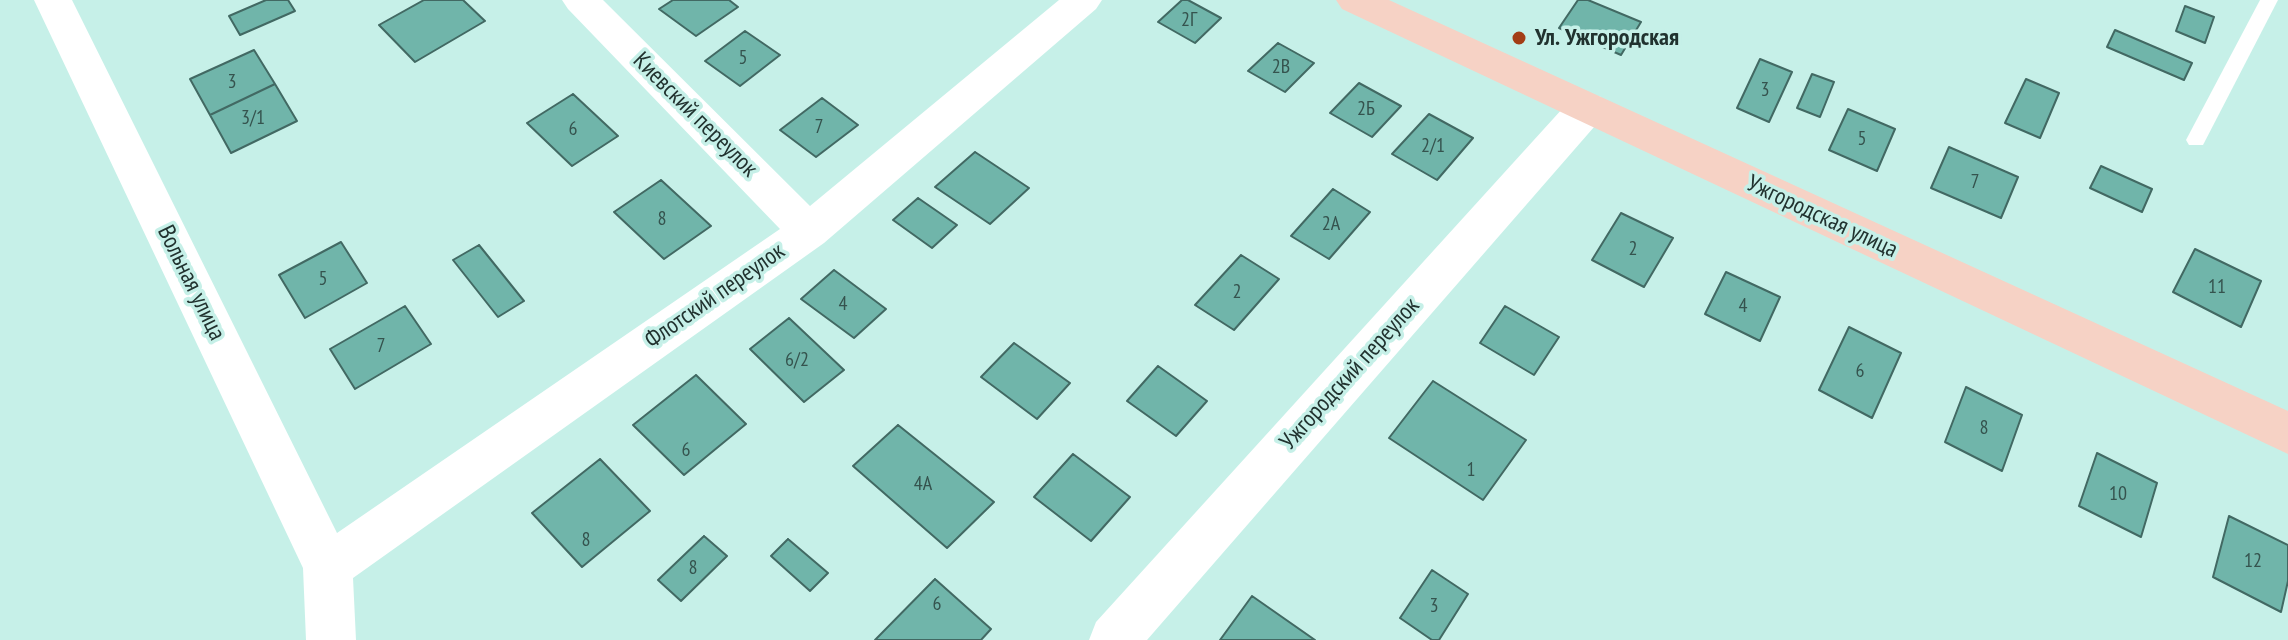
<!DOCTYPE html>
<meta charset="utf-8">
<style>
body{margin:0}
canvas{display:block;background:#c6f0e8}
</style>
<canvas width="2288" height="640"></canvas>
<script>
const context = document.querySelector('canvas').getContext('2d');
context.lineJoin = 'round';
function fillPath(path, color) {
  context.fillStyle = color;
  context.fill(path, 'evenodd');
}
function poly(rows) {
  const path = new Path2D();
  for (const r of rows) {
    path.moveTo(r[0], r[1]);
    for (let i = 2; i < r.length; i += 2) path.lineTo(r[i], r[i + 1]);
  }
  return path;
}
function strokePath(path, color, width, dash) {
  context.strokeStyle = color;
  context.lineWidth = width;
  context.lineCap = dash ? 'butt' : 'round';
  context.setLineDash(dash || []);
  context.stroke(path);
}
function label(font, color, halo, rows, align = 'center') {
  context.font = font + ' "PT Sans Narrow",sans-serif';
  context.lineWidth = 7;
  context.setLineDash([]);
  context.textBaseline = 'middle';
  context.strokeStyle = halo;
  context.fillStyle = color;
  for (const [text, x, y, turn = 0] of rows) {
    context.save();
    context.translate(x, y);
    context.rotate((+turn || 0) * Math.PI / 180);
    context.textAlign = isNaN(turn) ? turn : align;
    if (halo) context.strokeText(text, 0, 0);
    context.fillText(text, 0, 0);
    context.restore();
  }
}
const building = poly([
 [266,0,288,0,295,11,240,35,229,16,266,0],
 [424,0,463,0,485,21,415,62,379,25,424,0],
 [673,0,729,0,738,7,696,36,659,9,673,0],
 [1182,0,1188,0,1221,18,1195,43,1158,22,1182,0],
 [1578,0,1588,0,1641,22,1621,55,1559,28,1578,0],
 [2185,6,2214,17,2205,43,2176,31,2185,6],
 [2115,30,2192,63,2184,80,2107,47,2115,30],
 [745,31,780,55,740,86,705,61,745,31],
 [1278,43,1314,63,1285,92,1248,71,1278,43],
 [254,50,275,84,210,115,190,79,254,50],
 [1760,59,1792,72,1769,122,1737,108,1760,59],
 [1812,74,1834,82,1820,117,1797,108,1812,74],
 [2026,79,2059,93,2040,138,2005,123,2026,79],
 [1359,83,1401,106,1372,137,1330,113,1359,83],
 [275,84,297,121,231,153,210,115,275,84],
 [573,94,618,136,572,166,527,123,573,94],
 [822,98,858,125,816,157,780,130,822,98],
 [1848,109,1895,129,1877,171,1829,150,1848,109],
 [1429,114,1473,138,1437,180,1392,154,1429,114],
 [1949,147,2018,177,2001,218,1931,188,1949,147],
 [975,152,1029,188,990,224,935,187,975,152],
 [2101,166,2152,189,2142,212,2090,188,2101,166],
 [661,180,711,226,664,259,614,212,661,180],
 [1333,189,1370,212,1329,259,1291,236,1333,189],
 [918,198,957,225,932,248,893,220,918,198],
 [1621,213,1673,238,1644,287,1592,260,1621,213],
 [341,242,367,283,305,318,279,275,341,242],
 [479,245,524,301,498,317,453,260,479,245],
 [2195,249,2261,281,2241,327,2173,292,2195,249],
 [1241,255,1279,279,1234,330,1195,305,1241,255],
 [834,270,886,309,854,338,801,299,834,270],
 [1726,272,1780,297,1760,341,1705,314,1726,272],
 [405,306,431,344,355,389,330,349,405,306],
 [1505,306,1559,337,1534,375,1480,343,1505,306],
 [789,318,844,370,804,402,750,349,789,318],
 [1849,327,1901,353,1872,418,1819,390,1849,327],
 [1014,343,1070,383,1037,419,981,377,1014,343],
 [1158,366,1207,401,1176,436,1127,401,1158,366],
 [696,375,746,424,684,475,633,425,696,375],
 [1433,381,1526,440,1483,500,1389,438,1433,381],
 [1966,387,2022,415,2002,471,1945,442,1966,387],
 [898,425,994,502,947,548,853,466,898,425],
 [2097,453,2157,483,2141,537,2079,506,2097,453],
 [1073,454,1130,497,1091,541,1034,497,1073,454],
 [600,459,650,511,582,567,532,513,600,459],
 [2229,516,2288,545,2288,581,2281,612,2213,577,2229,516],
 [704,536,727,556,681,601,658,580,704,536],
 [788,539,828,573,810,591,771,556,788,539],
 [1432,570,1468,594,1439,640,1432,640,1400,618,1432,570],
 [935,579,991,629,981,640,875,640,935,579],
 [1252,596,1315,640,1220,640,1252,596]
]);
fillPath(building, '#70b5aa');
strokePath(building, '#426963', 2);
fillPath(poly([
 [2260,0,2278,0,2203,145,2189,145,2186,140,2260,0]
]), '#fff');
fillPath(poly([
 [34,0,72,0,337,533,780,229,568,9,562,0,603,0,810,206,1059,0,1102,0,1096,9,824,243,353,578,356,640,306,640,303,568,34,0],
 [1587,93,1601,97,1607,108,1601,119,1147,640,1089,640,1096,622,1573,97,1587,93]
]), '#fff');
fillPath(poly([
 [1336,0,1389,0,2288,411,2288,454,1342,9,1336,0]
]), '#f6d2c5');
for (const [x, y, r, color] of [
 [1519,38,8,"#a33d15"]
]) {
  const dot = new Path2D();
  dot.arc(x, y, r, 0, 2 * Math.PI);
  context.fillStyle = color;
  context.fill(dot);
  strokePath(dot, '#c6f0e8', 3);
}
label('20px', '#35534e', null, [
 ["2Г",1189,20],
 ["5",743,58],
 ["2В",1281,67],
 ["3",232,82],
 ["3",1765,90],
 ["2Б",1366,109],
 ["3/1",253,118],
 ["7",819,127],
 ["6",573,129],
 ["5",1862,139],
 ["2/1",1433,146],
 ["7",1975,182],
 ["8",662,219],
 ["2А",1331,224],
 ["2",1633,249],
 ["5",323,279],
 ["11",2217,287],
 ["2",1237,292],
 ["4",843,304],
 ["4",1743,306],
 ["7",381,346],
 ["6/2",797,360],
 ["6",1860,371],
 ["8",1984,428],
 ["6",686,450],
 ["1",1471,470],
 ["4А",923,484],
 ["10",2118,494],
 ["8",586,540],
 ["12",2253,561],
 ["8",693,568],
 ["6",937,604],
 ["3",1434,606]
]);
label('bold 24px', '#21322f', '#c6f0e8', [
 ["Ул. Ужгородская",1535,38]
], 'left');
label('24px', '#21322f', '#c6f0e8', [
 ["Киевский переулок",695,115,45],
 ["Ужгородская улица",1822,217,25],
 ["Вольная улица",191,283,64],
 ["Флотский переулок",715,296,-35],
 ["Ужгородский переулок",1350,374,-48]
]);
</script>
